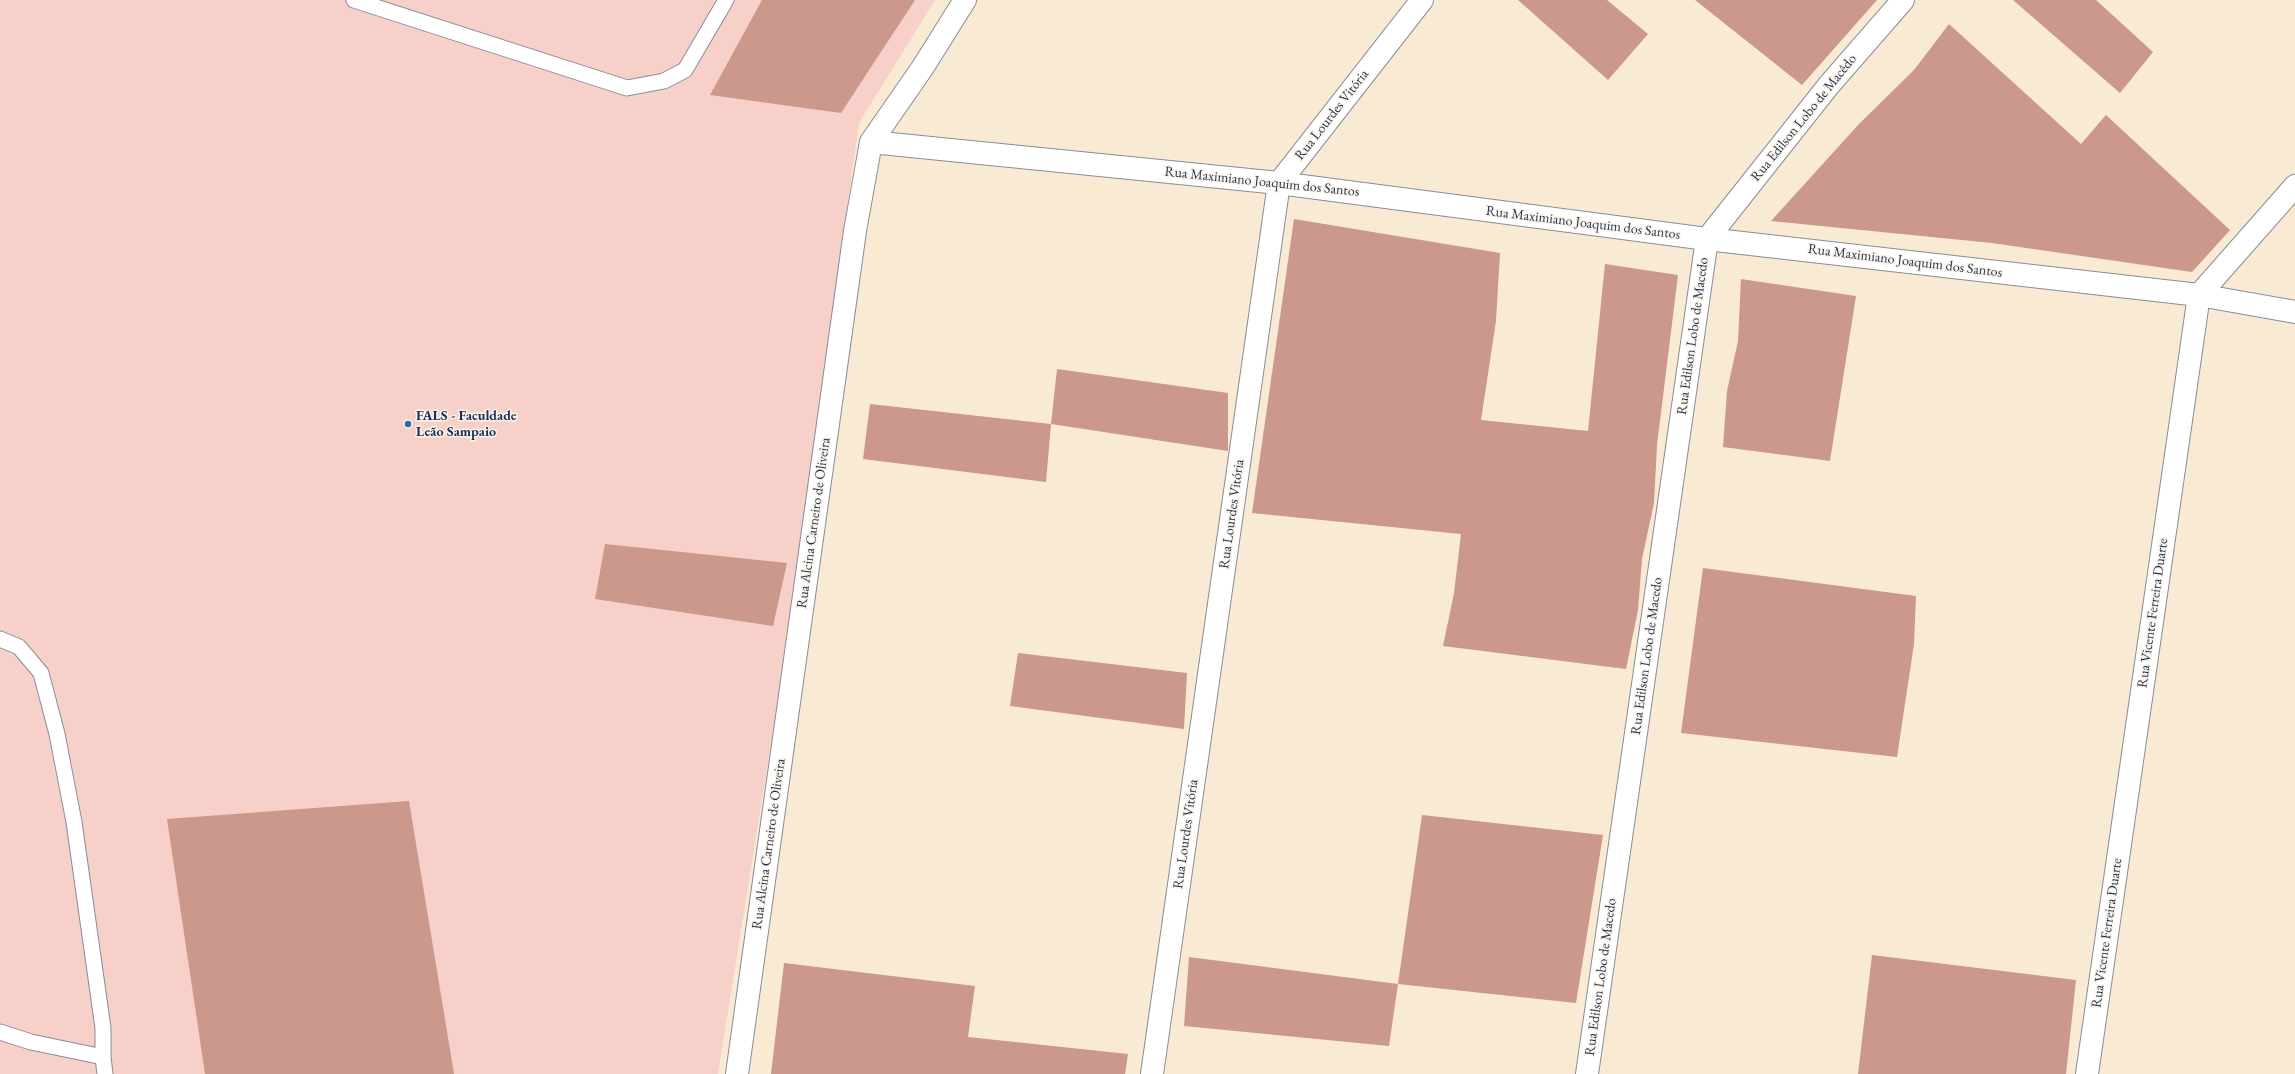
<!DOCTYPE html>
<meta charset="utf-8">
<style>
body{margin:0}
canvas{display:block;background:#f8ead3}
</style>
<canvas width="2295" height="1074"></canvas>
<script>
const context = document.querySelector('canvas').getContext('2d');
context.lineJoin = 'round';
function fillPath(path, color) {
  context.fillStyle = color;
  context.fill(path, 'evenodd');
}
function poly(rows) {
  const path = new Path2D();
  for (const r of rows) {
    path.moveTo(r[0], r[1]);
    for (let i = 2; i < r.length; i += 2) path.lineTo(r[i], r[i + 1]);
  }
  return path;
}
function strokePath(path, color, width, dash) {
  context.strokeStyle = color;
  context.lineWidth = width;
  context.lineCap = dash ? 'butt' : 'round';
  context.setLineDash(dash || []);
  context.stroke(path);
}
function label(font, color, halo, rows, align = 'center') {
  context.font = font + ' "EB Garamond",serif';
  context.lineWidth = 3;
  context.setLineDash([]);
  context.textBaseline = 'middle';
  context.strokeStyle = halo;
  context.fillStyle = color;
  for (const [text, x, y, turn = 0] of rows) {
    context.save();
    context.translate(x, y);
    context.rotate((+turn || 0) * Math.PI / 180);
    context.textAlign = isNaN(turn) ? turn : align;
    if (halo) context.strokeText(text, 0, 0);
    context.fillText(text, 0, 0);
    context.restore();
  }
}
fillPath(poly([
 [0,0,935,0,859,123,774,724,718,1074,0,1074]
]), '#f7d0c9');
fillPath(poly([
 [762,0,915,0,841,113,710,95],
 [1518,0,1607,0,1648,34,1608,80],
 [1695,0,1877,0,1802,85],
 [2013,0,2096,0,2153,52,2120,93],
 [1949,24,2081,144,2106,115,2230,230,2192,272,1992,243,1771,221,1859,124,1914,70],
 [1294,219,1500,253,1496,321,1481,420,1588,431,1605,264,1678,275,1657,445,1654,503,1642,559,1638,610,1626,669,1443,646,1454,593,1461,534,1252,513],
 [1741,279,1856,296,1830,461,1723,447,1727,391,1738,341],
 [1057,369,1228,393,1228,451,1051,424],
 [870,404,1051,424,1046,482,863,459],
 [605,544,787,563,773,626,595,599],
 [1703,568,1916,596,1914,644,1897,757,1681,733],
 [1018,653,1187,673,1184,729,1010,706],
 [409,801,454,1074,205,1074,167,819],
 [1422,815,1603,835,1576,1003,1398,984,1389,1046,1184,1026,1189,957,1398,984],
 [1872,955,2076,980,2066,1074,1858,1074],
 [784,963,975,986,968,1037,1128,1054,1125,1074,771,1074]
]), '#cb988b');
const lane = poly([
 [354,0,627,88,664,81,685,70,726,0],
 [0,639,19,647,41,673,57,734,74,822,103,1028,103,1057,31,1042,0,1032],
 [103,1057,105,1074]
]);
const street = poly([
 [871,142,1279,183,1707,239,2199,295,2295,312],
 [737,1074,855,231,871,142,923,67,965,0],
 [1152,1074,1279,183,1422,0],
 [1587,1074,1707,239,1829,85,1903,0],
 [2087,1074,2199,295,2295,186]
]);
strokePath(lane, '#8a8c98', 17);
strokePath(street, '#8a8c98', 24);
strokePath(lane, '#fff', 15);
strokePath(street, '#fff', 22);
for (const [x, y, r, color] of [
 [408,424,4,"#1f6fb2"]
]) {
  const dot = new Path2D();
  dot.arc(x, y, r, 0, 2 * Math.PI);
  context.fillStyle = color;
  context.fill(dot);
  strokePath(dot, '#fcf5e5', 1.5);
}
label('14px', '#1b2f5e', '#fcf5e5', [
 ["Rua Lourdes Vitória",1332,115,-52],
 ["Rua Edilson Lobo de Macêdo",1804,118,-51],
 ["Rua Maximiano Joaquim dos Santos",1262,182,6],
 ["Rua Maximiano Joaquim dos Santos",1583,223,7],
 ["Rua Maximiano Joaquim dos Santos",1905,261,7],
 ["Rua Edilson Lobo de Macedo",1693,336,-82],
 ["Rua Lourdes Vitória",1232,514,-82],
 ["Rua Alcina Carneiro de Oliveira",814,523,-82],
 ["Rua Vicente Ferreira Duarte",2153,613,-82],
 ["Rua Edilson Lobo de Macedo",1647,656,-82],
 ["Rua Lourdes Vitória",1186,834,-82],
 ["Rua Alcina Carneiro de Oliveira",769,844,-82],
 ["Rua Vicente Ferreira Duarte",2107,933,-82],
 ["Rua Edilson Lobo de Macedo",1601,977,-82]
]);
label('bold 14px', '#1b2f5e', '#fcf5e5', [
 ["FALS - Faculdade",416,416],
 ["Leão Sampaio",416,432]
], 'left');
</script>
